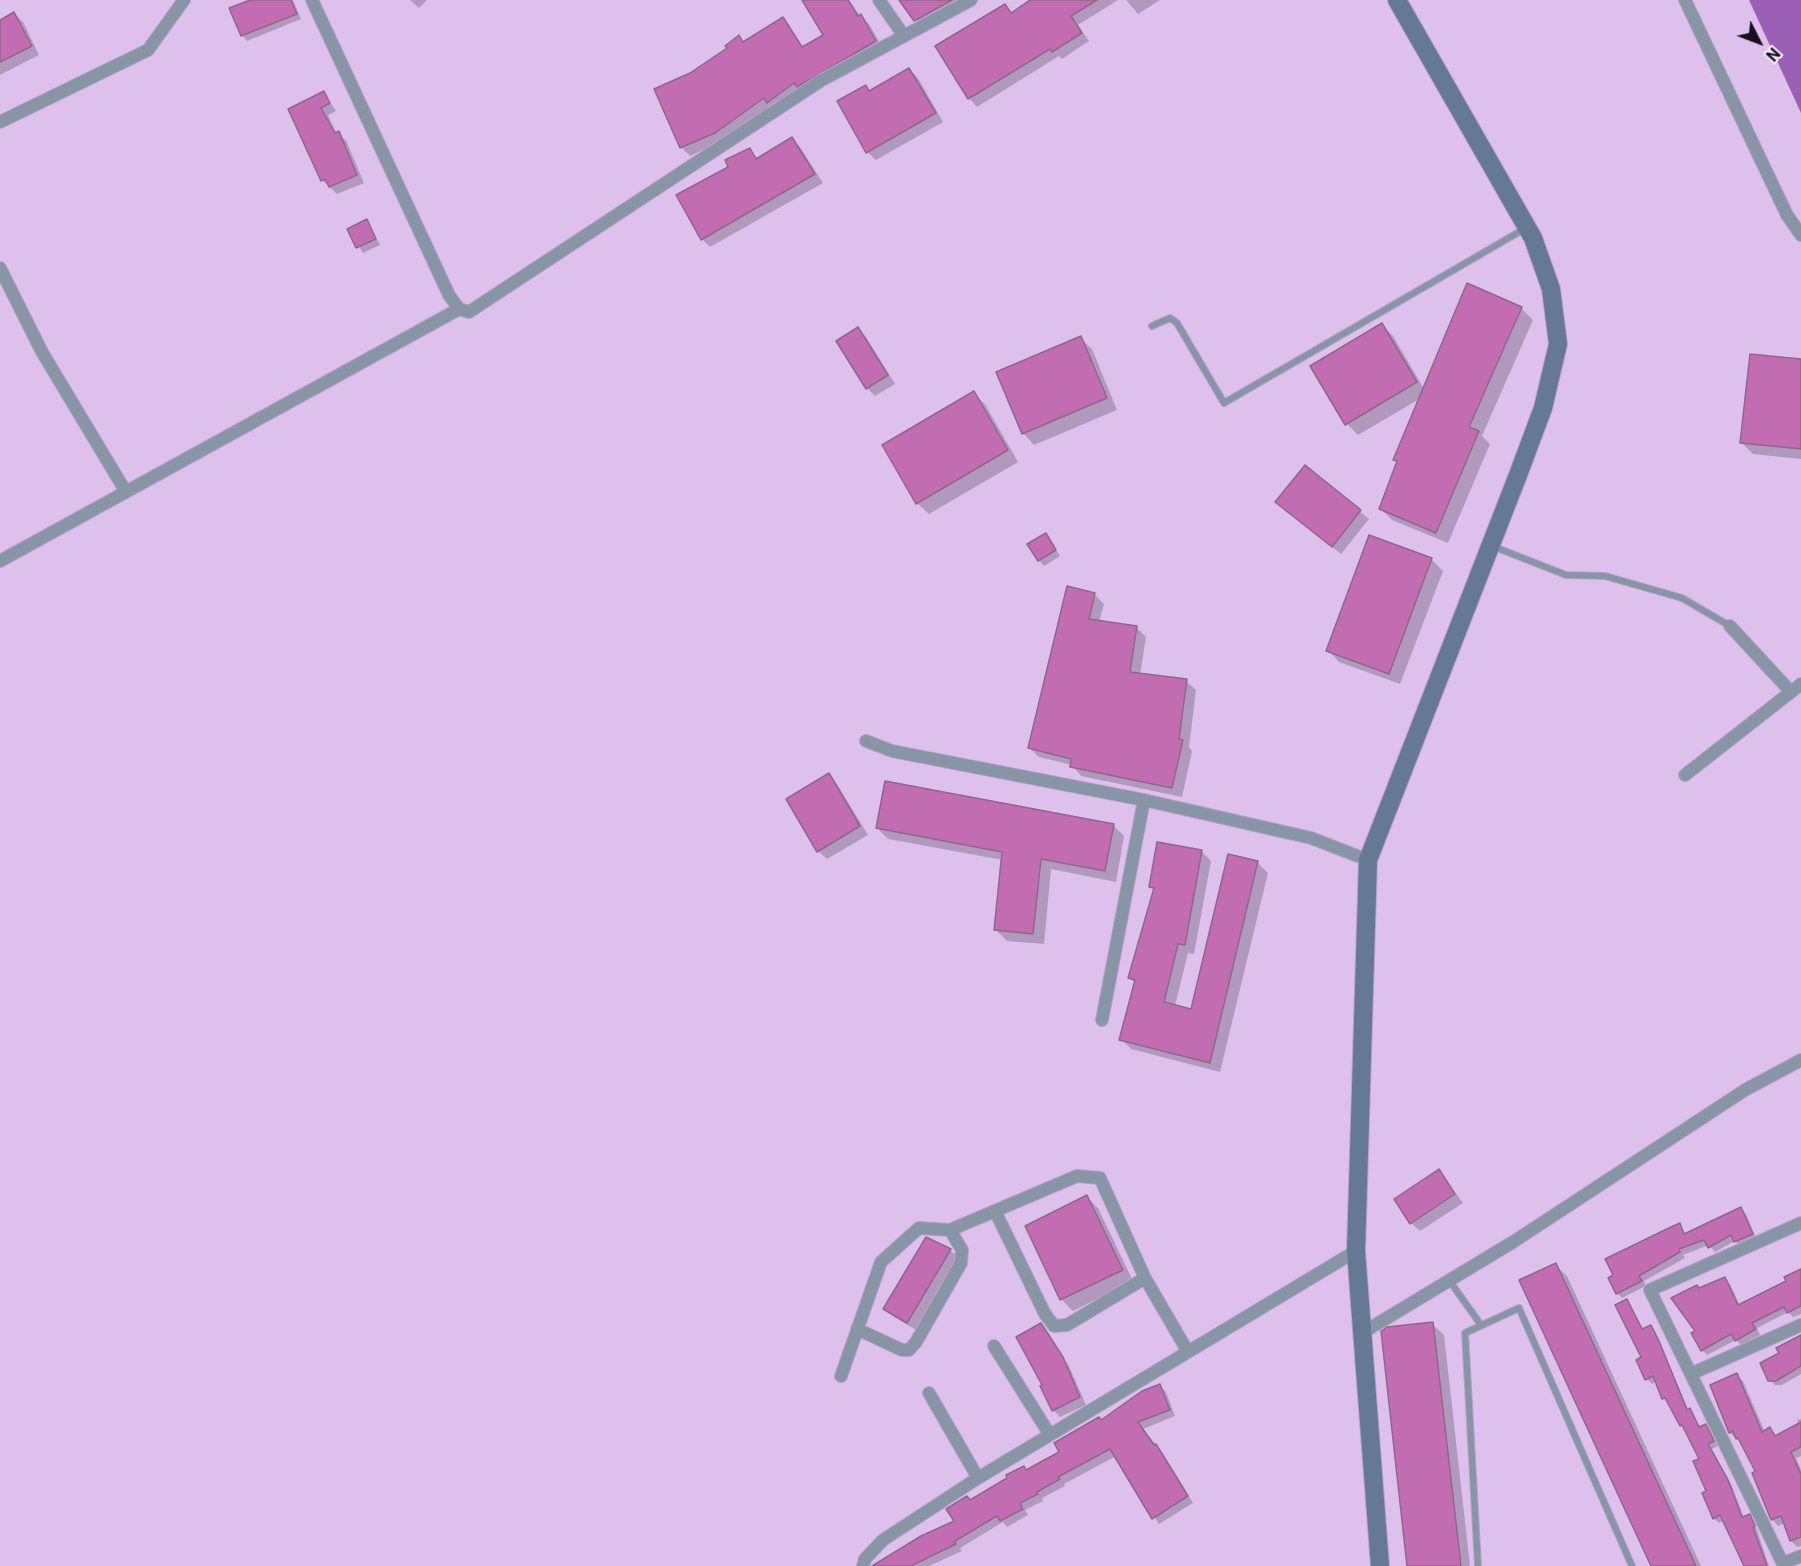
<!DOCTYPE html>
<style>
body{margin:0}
#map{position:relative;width:1801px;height:1566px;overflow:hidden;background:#dec0ed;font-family:Roboto,sans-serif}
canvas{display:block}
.north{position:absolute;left:1729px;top:12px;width:60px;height:60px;-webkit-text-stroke:4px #f6e7fe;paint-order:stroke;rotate:132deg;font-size:16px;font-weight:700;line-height:24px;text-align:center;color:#180e1e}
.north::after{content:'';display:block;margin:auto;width:21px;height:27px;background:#180e1e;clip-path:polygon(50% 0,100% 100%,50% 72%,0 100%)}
</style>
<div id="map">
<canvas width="1801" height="1566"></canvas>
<div class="north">N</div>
</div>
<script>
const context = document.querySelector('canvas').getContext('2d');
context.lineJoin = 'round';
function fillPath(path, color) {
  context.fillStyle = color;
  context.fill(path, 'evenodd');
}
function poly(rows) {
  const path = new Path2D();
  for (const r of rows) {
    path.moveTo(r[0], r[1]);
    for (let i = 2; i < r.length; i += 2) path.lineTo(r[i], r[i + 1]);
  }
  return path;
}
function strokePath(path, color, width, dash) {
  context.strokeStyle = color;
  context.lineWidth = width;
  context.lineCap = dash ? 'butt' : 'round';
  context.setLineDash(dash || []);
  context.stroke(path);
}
fillPath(poly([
 [1749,0,1801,0,1801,113]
]), '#9b5fb6');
fillPath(poly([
 [254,0,293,0,301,19,247,41,242,35],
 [410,0,427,0,419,8],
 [804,0,849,0,860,16,869,24,884,50,724,141,690,156,681,147,691,75,729,49,738,37,744,43,782,19,804,48,825,36],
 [901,0,973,0,923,28],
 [1033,0,1118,0,1078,25,1089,41,1062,59,1059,56,977,107,969,98,937,47,1005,6,1012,13],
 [1126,0,1160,0,1138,14],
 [14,13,23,22,39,55,0,75,0,21],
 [909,69,918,78,943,122,876,160,867,152,865,87,871,92],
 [323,92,336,111,328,115,337,134,346,140,364,183,337,194,322,180,290,110],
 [792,139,800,147,823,183,710,247,702,239,730,167,749,150,758,158],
 [367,221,380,245,363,253,349,229],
 [1521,308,1533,320,1482,436,1490,444,1448,543,1392,520,1381,509,1421,398,1358,435,1347,424,1381,325,1393,336,1424,389],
 [858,329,866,337,895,384,875,396,867,388],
 [1080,338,1092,349,1117,410,1034,445,1023,433],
 [1801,360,1801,459,1753,454,1742,443],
 [973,393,985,404,1018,462,929,514,917,503],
 [1305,467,1369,519,1341,554,1286,510],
 [1046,535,1060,556,1044,566,1039,560],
 [1431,559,1443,571,1400,684,1339,662,1328,650],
 [1094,594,1104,604,1099,622,1137,628,1146,637,1140,675,1186,681,1196,690,1189,747,1192,751,1182,797,1081,776,1072,765,1039,757,1029,748],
 [829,775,837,784,868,835,827,859,818,851],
 [1113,825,1124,836,1116,882,1051,869,1044,944,1007,941,996,930,1003,860,888,839,877,828],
 [1201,851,1211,861,1194,954,1188,953,1175,1006,1192,1011,1229,856,1258,863,1268,873,1220,1072,1131,1049,1121,1039,1135,983,1130,978,1155,891,1150,887],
 [1439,1171,1463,1203,1420,1231,1411,1223],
 [1087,1197,1098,1208,1133,1281,1073,1311,1061,1299],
 [1741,1209,1746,1214,1757,1240,1741,1247,1735,1241,1715,1252,1709,1245,1683,1255,1685,1258,1644,1281,1646,1286,1622,1298,1617,1293,1679,1225,1686,1235],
 [950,1250,959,1258,916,1330,894,1317,885,1308],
 [1555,1265,1567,1276,1701,1566,1653,1566],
 [1801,1271,1801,1314,1793,1317,1788,1312,1757,1328,1760,1335,1741,1345,1736,1340,1707,1355,1702,1350,1697,1331,1699,1290,1725,1278,1730,1284,1740,1306,1788,1281],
 [1627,1301,1644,1330,1650,1327,1655,1331,1689,1411,1701,1428,1706,1426,1710,1430,1718,1446,1712,1449,1732,1486,1744,1518,1749,1516,1754,1521,1769,1566,1745,1566,1725,1520,1719,1523,1714,1518,1701,1460,1669,1403,1664,1398,1657,1381,1652,1384,1647,1379],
 [1432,1324,1444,1335,1470,1566,1409,1566],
 [1041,1325,1069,1366,1086,1405,1060,1417,1053,1410,1045,1386],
 [1801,1344,1801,1374,1782,1385,1775,1385,1770,1380],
 [1737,1375,1743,1381,1765,1432,1770,1429,1777,1436,1800,1425,1797,1420,1801,1419,1801,1456,1796,1458,1801,1470,1801,1546,1797,1547,1791,1541,1785,1523,1778,1526,1772,1519,1757,1472,1742,1443,1730,1433,1712,1386],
 [1160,1386,1166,1392,1175,1416,1143,1429,1162,1452,1193,1503,1159,1524,1116,1456,1064,1484,1065,1486,1042,1498,1043,1501,1025,1510,1028,1515,1007,1527,1003,1522,960,1548,962,1551,929,1566,888,1566,956,1521,971,1501,1024,1468,1027,1471,1061,1453,1102,1422]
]), '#0003');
const building = poly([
 [250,0,291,0,297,14,241,36,229,8,250,0],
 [802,0,848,0,858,16,861,14,876,41,797,87,794,83,767,103,764,98,715,133,680,148,654,89,690,73,727,48,725,46,739,35,743,42,783,17,802,47,823,35,802,0],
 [899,0,952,0,914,21,899,0],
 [1030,0,1097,0,1071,16,1082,33,1052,52,1050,49,968,99,935,46,1005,4,1011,13,1030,0],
 [14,12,32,46,0,62,0,20,14,12],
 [909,68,936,113,866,153,837,101,866,85,869,91,909,68],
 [324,91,330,103,321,108,335,133,339,131,357,175,329,187,325,179,321,181,288,109,324,91],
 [792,137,815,174,701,240,676,195,728,167,725,160,750,148,756,159,792,137],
 [367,219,376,239,356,248,347,229,367,219],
 [1467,283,1522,307,1469,427,1479,431,1436,533,1379,509,1397,461,1393,460,1467,283],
 [1382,323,1417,382,1345,425,1310,366,1382,323],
 [858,327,888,375,866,389,836,341,858,327],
 [1081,336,1107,398,1022,434,996,372,1081,336],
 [1750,354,1801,359,1801,449,1740,443,1750,354],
 [974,391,1008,450,916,504,882,445,974,391],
 [1305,465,1361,510,1332,547,1275,502,1305,465],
 [1046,533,1056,550,1038,561,1027,544,1046,533],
 [1369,535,1432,558,1389,674,1326,651,1369,535],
 [1067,586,1095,593,1089,619,1137,626,1130,672,1187,679,1179,739,1183,740,1172,788,1070,767,1071,759,1028,748,1067,586],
 [829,773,860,826,817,852,786,799,829,773],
 [885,781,1114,824,1105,871,1041,859,1033,934,994,930,1002,852,876,828,885,781],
 [1157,842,1202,850,1185,945,1178,944,1164,1002,1191,1009,1228,854,1258,861,1210,1063,1119,1040,1135,980,1128,978,1154,888,1149,887,1157,842],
 [1439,1169,1455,1194,1410,1224,1394,1199,1439,1169],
 [1087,1195,1123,1270,1060,1300,1025,1226,1087,1195],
 [1741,1207,1753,1234,1734,1242,1731,1235,1708,1248,1704,1240,1679,1249,1680,1252,1639,1276,1642,1281,1616,1294,1608,1278,1613,1275,1605,1259,1671,1227,1680,1223,1684,1234,1741,1207],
 [926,1237,951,1249,907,1323,883,1309,926,1237],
 [1556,1263,1696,1566,1651,1566,1519,1280,1556,1263],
 [1801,1269,1801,1306,1787,1313,1784,1307,1752,1323,1756,1329,1735,1341,1731,1334,1701,1351,1691,1333,1695,1331,1671,1298,1697,1285,1699,1288,1725,1277,1738,1305,1786,1281,1784,1277,1801,1269],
 [1627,1299,1642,1329,1651,1325,1659,1341,1687,1410,1690,1408,1699,1427,1706,1424,1714,1441,1708,1444,1728,1480,1742,1517,1750,1514,1755,1526,1753,1527,1767,1566,1744,1566,1720,1515,1713,1519,1702,1493,1706,1491,1693,1461,1699,1459,1682,1425,1680,1426,1665,1398,1662,1399,1653,1376,1645,1380,1636,1360,1641,1357,1615,1305,1627,1299],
 [1433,1322,1461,1566,1407,1566,1381,1331,1387,1327,1433,1322],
 [1041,1323,1063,1357,1080,1397,1052,1411,1040,1386,1042,1385,1016,1337,1041,1323],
 [1801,1335,1801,1366,1776,1381,1768,1381,1760,1363,1779,1353,1776,1348,1801,1335],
 [1737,1373,1762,1432,1770,1427,1775,1436,1801,1422,1801,1447,1791,1452,1801,1474,1801,1537,1790,1541,1781,1516,1771,1520,1752,1473,1755,1471,1738,1438,1736,1439,1733,1431,1729,1433,1710,1385,1737,1373],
 [1160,1384,1170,1410,1138,1422,1154,1445,1156,1444,1188,1496,1152,1519,1110,1449,1058,1477,1060,1479,1037,1492,1038,1494,1020,1503,1023,1509,1000,1521,997,1516,955,1541,956,1544,911,1566,872,1566,921,1536,954,1521,946,1509,967,1496,970,1500,1007,1478,1006,1475,1024,1466,1026,1470,1059,1452,1054,1443,1099,1417,1101,1420,1142,1391,1160,1384]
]);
fillPath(building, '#c26cb2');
strokePath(building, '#916788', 1.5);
const lane = poly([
 [1152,326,1170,318,1177,323,1224,403,1526,228],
 [1492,546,1566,575,1605,576,1682,598,1730,626],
 [1449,1280,1481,1325],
 [1478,1566,1465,1333,1519,1308,1632,1566]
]);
const street = poly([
 [312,0,449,295,459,309,469,312,822,80,971,0],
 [879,0,904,36],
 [1685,0,1787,215,1801,235],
 [0,122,148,50,184,0],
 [0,268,42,352,126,492],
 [0,561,459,309],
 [1730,626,1791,692],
 [866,741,892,751,1144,800,1311,838,1368,860],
 [1685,775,1801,684],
 [1102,1020,1144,800],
 [995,1211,1045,1314,1054,1326,1067,1325,1145,1278],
 [857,1329,902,1350,909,1350,916,1342,961,1263,962,1250,950,1230],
 [1362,1333,1513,1242,1745,1090,1801,1060],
 [994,1346,1050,1435],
 [1693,1373,1801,1325],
 [841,1376,881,1262,919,1228,950,1230,1077,1176,1100,1178,1145,1278,1188,1352],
 [929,1393,978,1478],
 [1783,1563,1801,1556],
 [863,1566,865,1559,883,1540,978,1478,1356,1251],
 [1784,1566,1650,1290,1801,1223]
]);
const secondary = poly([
 [1380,1566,1356,1251,1368,860,1518,475,1543,408,1558,344,1551,289,1533,238,1397,0]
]);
strokePath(lane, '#baa0c8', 8);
strokePath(street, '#baa0c8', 14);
strokePath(secondary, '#baa0c8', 20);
strokePath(lane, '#8795a7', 6);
strokePath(street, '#8795a7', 12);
strokePath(secondary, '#657994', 18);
</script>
